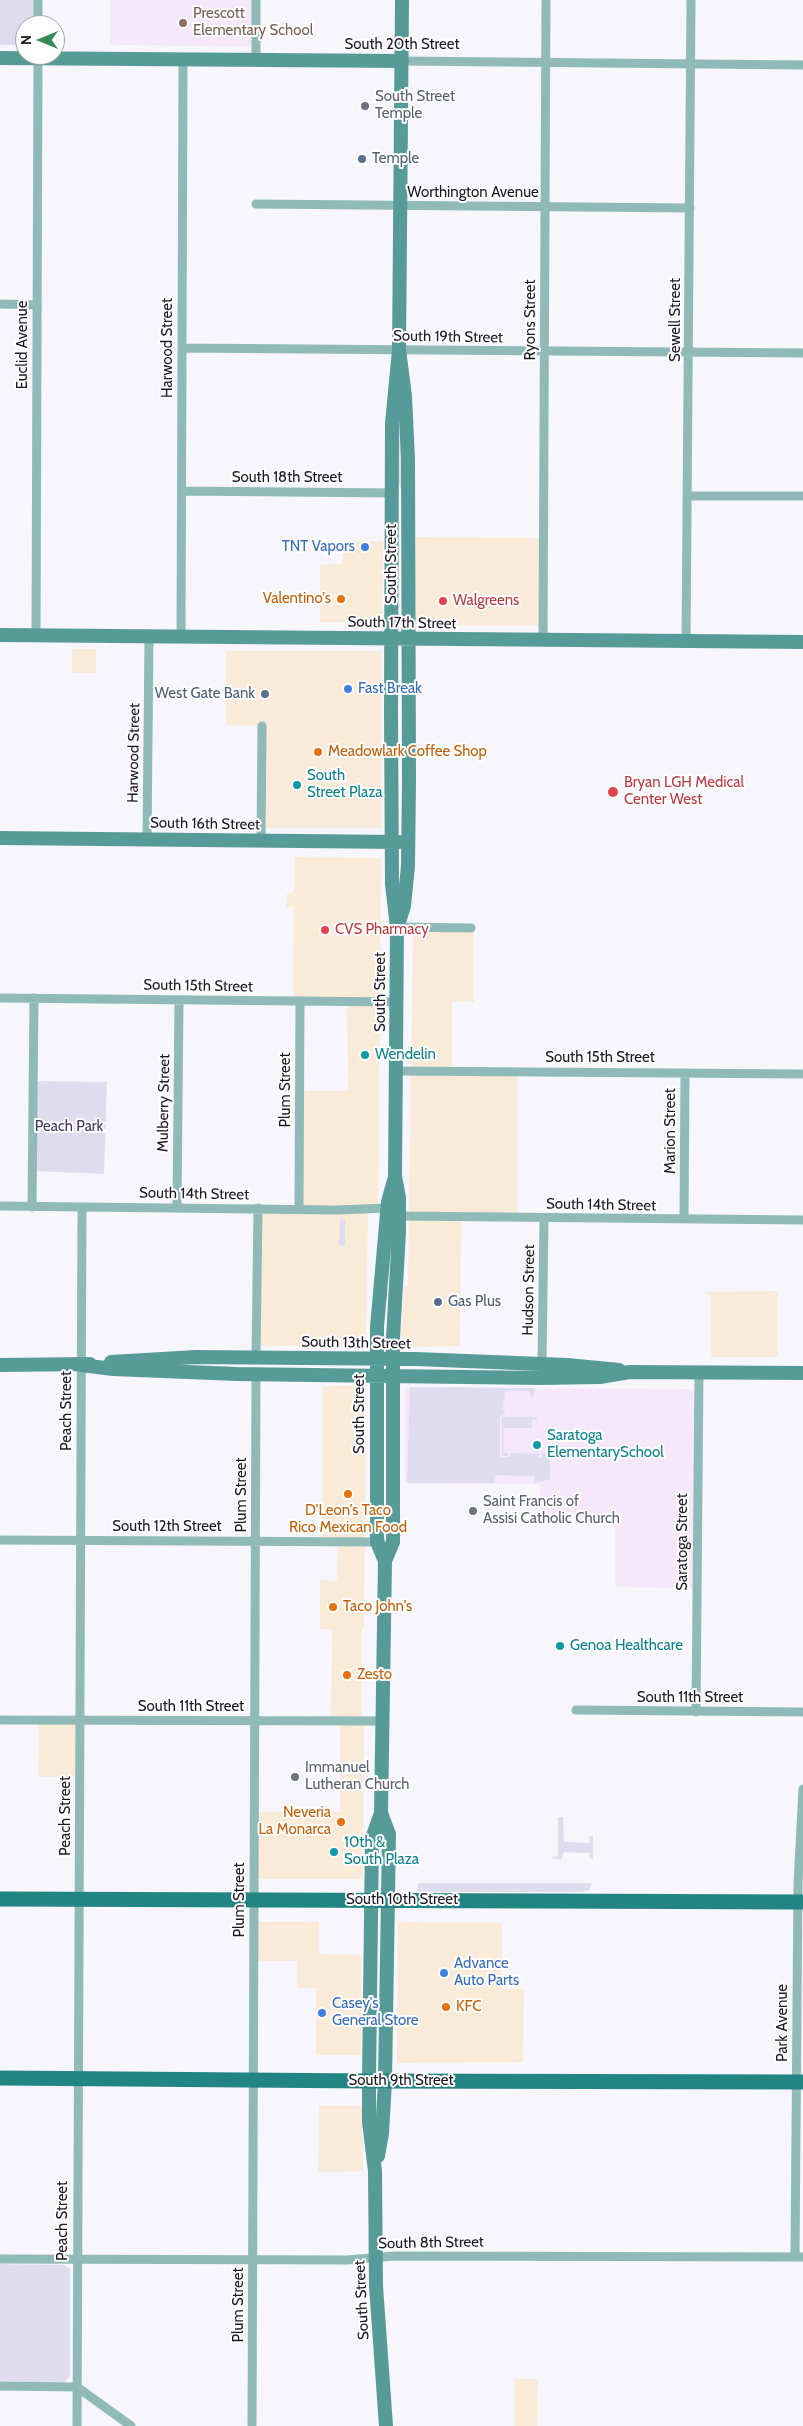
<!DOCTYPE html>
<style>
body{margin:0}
#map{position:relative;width:803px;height:2426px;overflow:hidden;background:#f7f6fd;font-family:Cabin,sans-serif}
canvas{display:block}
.north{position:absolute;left:15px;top:15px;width:50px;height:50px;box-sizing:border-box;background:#fff;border:1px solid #a3a3a7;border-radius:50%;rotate:270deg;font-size:14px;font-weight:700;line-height:20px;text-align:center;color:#191823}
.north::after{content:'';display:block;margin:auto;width:18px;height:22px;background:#368859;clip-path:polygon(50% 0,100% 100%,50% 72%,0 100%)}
</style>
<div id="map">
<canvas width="803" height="2426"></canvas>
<div class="north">N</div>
</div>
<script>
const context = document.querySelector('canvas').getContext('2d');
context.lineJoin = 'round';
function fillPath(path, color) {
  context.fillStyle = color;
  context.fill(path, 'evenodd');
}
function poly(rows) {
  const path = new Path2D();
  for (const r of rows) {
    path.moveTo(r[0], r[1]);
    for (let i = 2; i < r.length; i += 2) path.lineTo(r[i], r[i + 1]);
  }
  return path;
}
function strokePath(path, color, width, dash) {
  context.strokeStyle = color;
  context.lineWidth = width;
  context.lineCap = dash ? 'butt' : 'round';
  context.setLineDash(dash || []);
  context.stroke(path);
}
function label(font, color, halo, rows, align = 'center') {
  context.font = font + ' Cabin,sans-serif';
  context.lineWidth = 4;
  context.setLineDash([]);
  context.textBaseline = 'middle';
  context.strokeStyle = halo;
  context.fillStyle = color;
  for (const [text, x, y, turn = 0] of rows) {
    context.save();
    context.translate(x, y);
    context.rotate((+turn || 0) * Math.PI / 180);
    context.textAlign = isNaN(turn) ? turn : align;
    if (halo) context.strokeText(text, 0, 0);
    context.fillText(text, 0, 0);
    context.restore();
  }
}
fillPath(poly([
 [416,537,544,538,543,626,420,625,415,617],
 [383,541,382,620,379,622,320,622,320,565,342,564,343,542],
 [72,649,96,649,96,673,72,673],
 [226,651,381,651,381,828,261,828,262,726,226,725],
 [294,857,381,858,378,1208,368,1208,366,1346,257,1346,258,1208,299,1209,300,1091,348,1091,347,1002,293,1001,294,906,286,909,286,895,294,891],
 [413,927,474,928,474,1002,452,1002,452,1071,517,1071,517,1217,461,1217,460,1346,404,1347,404,1337,401,1336,404,1286,408,1286],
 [778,1291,778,1357,711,1357,711,1302,710,1296,704,1292],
 [323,1386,366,1386,364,1629,362,1629,362,1720,364,1721,363,1879,254,1879,254,1812,340,1812,340,1721,331,1721,332,1629,320,1629,320,1580,337,1581,338,1542,322,1542],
 [39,1720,80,1720,79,1777,38,1777],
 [254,1922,319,1922,319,1954,361,1955,361,2055,316,2055,316,1988,297,1988,297,1961,254,1961],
 [398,1922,502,1923,502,1989,524,1989,523,2062,397,2063],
 [319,2106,362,2106,363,2171,318,2172],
 [515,2379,538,2379,537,2426,515,2426]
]), '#faebd8');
fillPath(poly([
 [110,0,256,0,256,47,110,45],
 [405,1388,699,1389,697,1588,615,1587,615,1519,540,1518,540,1484,405,1483]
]), '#f7e7fa');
fillPath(poly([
 [0,0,38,0,38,25,25,25,25,45,0,45],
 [399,410,401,435,402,488,400,488,398,475],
 [33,1081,107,1082,104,1174,33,1171],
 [340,1219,345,1220,345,1245,339,1245],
 [410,1387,535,1388,533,1398,531,1397,530,1391,505,1391,503,1408,505,1415,500,1416,500,1457,510,1457,510,1453,539,1454,539,1457,542,1457,542,1454,550,1452,550,1479,535,1483,535,1476,496,1475,494,1483,407,1483],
 [502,1417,537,1417,537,1420,532,1420,532,1428,504,1428,504,1453,508,1453,508,1456,502,1456],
 [558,1817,563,1817,564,1842,589,1843,590,1836,593,1836,593,1859,590,1859,589,1853,564,1852,561,1860,550,1858,558,1856],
 [418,1883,592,1883,589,1890,582,1892,418,1892],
 [0,2264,64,2265,70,2269,70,2376,63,2383,0,2381]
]), '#dfdcf0');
strokePath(poly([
 [38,25,38,0],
 [402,61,803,65],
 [256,62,256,0],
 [256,204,690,208],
 [0,304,37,305],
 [182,348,803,353],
 [182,491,392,493],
 [688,496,803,496],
 [36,636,38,55],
 [181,637,183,60],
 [543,641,546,0],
 [686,641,691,0],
 [147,840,149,637],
 [261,841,262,726],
 [397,927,471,928],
 [0,998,397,1002],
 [397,1071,803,1074],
 [0,1206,336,1210,388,1208],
 [32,1207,34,998],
 [177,1207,179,1000],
 [299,1209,300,1001],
 [400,1216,803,1220],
 [684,1219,685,1073],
 [256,1358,258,1208],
 [542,1363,544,1218],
 [0,1540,381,1542],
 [576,1710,803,1712],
 [696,1712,699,1372],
 [0,1720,383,1721],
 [795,2257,798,1883,803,1789],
 [0,2259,347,2260,394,2256,803,2257],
 [0,2386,77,2387],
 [77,2387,131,2426],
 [77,2426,82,1207],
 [252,2426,256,1374]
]), '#8fbab8', 9);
strokePath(poly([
 [0,58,402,61],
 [0,635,803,642],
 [0,838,399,842],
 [398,925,404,906,408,866,409,780,408,459,405,396,399,350,402,0],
 [111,1362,196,1357,416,1359,567,1365,619,1370],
 [0,1365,90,1364],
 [81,1365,113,1369,237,1374,541,1378,600,1377,630,1372,803,1373],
 [385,1561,377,1542,377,1327,388,1202,395,1177],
 [378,2156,382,2133,385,2081,389,1834,381,1813],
 [386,2426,376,2286,375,2171,369,2122,369,2081,372,1838,381,1813,385,1561,393,1542,393,1338,399,1232,399,1198,395,1176,397,927,392,884,391,712,392,423,399,350]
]), '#579b99', 14);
strokePath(poly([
 [0,1899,803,1902],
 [0,2078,369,2081,803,2082]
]), '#238583', 15);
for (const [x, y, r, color] of [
 [183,23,5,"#8d6e63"],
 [365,106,5,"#6b7280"],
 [362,159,5,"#5c6f8a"],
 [365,547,5,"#3f7fe0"],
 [341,599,5,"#e8710a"],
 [443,601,5,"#e0444e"],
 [348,689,5,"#3f7fe0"],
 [265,694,5,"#5c6f8a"],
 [318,752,5,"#e8710a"],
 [297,785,5,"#0f9aa8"],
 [613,792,6,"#e0444e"],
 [325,930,5,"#e0444e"],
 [365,1055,5,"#0f9aa8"],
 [438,1302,5,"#5c6f8a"],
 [537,1445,5,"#0f9aa8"],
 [348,1494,5,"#e8710a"],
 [473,1511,5,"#6b7280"],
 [333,1607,5,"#e8710a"],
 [560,1646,5,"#0f9aa8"],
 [347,1675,5,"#e8710a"],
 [295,1777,5,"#6b7280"],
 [341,1822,5,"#e8710a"],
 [334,1852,5,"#0f9aa8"],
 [444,1973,5,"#3f7fe0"],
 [446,2007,5,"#e8710a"],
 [322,2013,5,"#3f7fe0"]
]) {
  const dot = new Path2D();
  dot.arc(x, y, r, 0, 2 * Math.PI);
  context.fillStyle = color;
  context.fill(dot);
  strokePath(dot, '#fff', 2);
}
label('15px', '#785e54', '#fff', [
 ["Prescott",193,14],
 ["Elementary School",193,31]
], 'left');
label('15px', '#191823', '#fff', [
 ["South 20th Street",402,45],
 ["Worthington Avenue",473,193],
 ["Ryons Street",531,320,-90],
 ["Sewell Street",676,320,-90],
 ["South 19th Street",448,337,1],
 ["Euclid Avenue",23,345,-90],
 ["Harwood Street",168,348,-90],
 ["South 18th Street",287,478],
 ["South Street",392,564,-90],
 ["South 17th Street",402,623,1],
 ["Harwood Street",134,753,-89],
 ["South 16th Street",205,824,1],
 ["South 15th Street",198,986,1],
 ["South Street",381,992,-90],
 ["South 15th Street",600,1058],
 ["Plum Street",286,1090,-90],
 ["Mulberry Street",164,1103,-89],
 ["Marion Street",671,1131,-90],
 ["South 14th Street",194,1194,1],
 ["South 14th Street",601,1205,1],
 ["Hudson Street",529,1290,-89],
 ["South 13th Street",356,1343,1],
 ["Peach Street",67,1411,-90],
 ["South Street",360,1414,-90],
 ["Plum Street",242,1495,-90],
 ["South 12th Street",167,1527],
 ["Saratoga Street",683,1542,-90],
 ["South 11th Street",690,1698],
 ["South 11th Street",191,1707],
 ["Peach Street",66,1816,-90],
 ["Plum Street",240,1900,-90],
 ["South 10th Street",402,1900],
 ["Park Avenue",783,2023,-90],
 ["South 9th Street",401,2081],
 ["Peach Street",63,2221,-90],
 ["South 8th Street",431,2243,-1],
 ["South Street",362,2300,-93],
 ["Plum Street",239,2305,-90]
]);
label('15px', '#5b616d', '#fff', [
 ["South Street",375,97],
 ["Temple",375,114],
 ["Saint Francis of",483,1502],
 ["Assisi Catholic Church",483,1519],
 ["Immanuel",305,1768],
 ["Lutheran Church",305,1785]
], 'left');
label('15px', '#4e5e75', '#fff', [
 ["Temple",372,159],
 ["West Gate Bank",255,694,"right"],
 ["Gas Plus",448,1302]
], 'left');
label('15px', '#366cbe', '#fff', [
 ["TNT Vapors",355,547,"right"],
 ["Fast Break",358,689],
 ["Advance",454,1964],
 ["Auto Parts",454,1981],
 ["Casey's",332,2004],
 ["General Store",332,2021]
], 'left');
label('15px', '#c56008', '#fff', [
 ["Valentino's",331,599,"right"],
 ["Meadowlark Coffee Shop",328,752],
 ["D'Leon's Taco",348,1511,"center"],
 ["Rico Mexican Food",348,1528,"center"],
 ["Taco John's",343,1607],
 ["Zesto",357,1675],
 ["Neveria",331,1813,"right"],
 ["La Monarca",331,1830,"right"],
 ["KFC",456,2007]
], 'left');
label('15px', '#be3a42', '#fff', [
 ["Walgreens",453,601],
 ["Bryan LGH Medical",624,783],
 ["Center West",624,800],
 ["CVS Pharmacy",335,930]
], 'left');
label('15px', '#0d838f', '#fff', [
 ["South",307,776],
 ["Street Plaza",307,793],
 ["Wendelin",375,1055],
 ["Saratoga",547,1436],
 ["ElementarySchool",547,1453],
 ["Genoa Healthcare",570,1646],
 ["10th &",344,1843],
 ["South Plaza",344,1860]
], 'left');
label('15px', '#403863', '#fff', [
 ["Peach Park",69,1127]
]);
</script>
